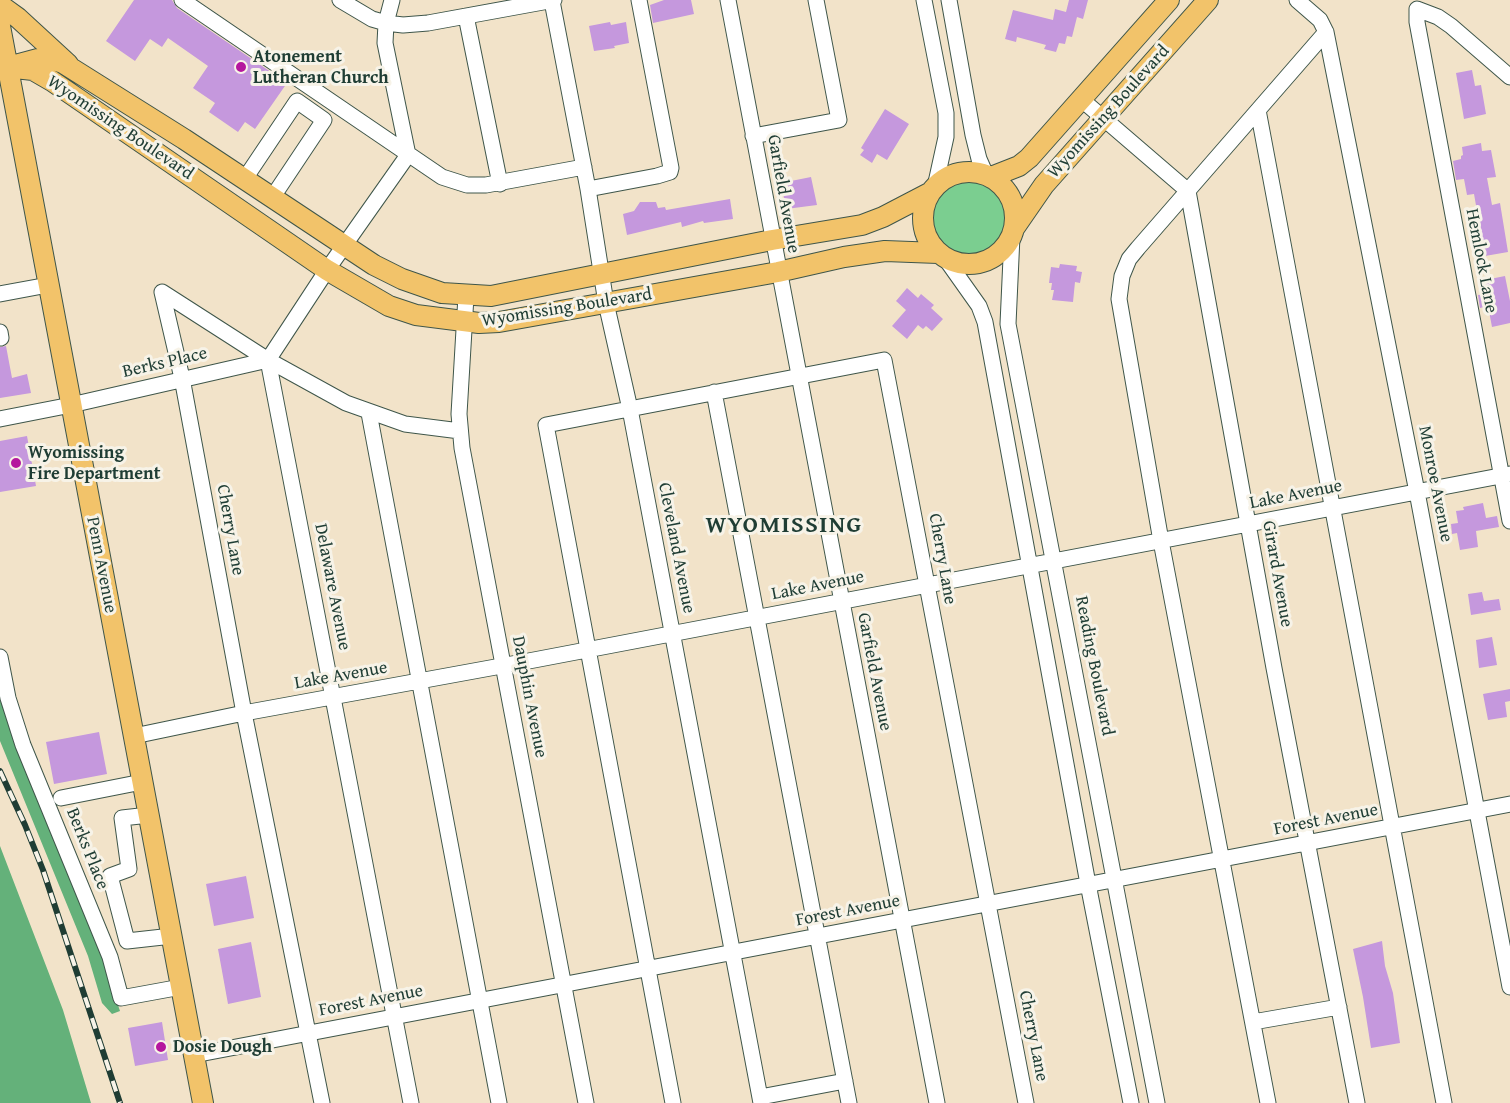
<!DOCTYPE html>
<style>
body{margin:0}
canvas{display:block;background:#f2e3c9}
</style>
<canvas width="1510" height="1103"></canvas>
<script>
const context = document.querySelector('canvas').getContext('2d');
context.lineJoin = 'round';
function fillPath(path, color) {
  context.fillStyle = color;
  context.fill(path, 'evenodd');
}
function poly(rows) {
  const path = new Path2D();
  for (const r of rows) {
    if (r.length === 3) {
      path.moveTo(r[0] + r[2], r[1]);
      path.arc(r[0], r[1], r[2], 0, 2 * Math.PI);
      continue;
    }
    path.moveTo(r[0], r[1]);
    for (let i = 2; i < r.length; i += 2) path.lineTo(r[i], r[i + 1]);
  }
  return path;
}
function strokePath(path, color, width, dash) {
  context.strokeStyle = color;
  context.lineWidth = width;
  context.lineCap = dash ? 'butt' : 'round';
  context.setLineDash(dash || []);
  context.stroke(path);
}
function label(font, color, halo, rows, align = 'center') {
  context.font = font + ' "Gentium Book Plus",serif';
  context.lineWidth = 6;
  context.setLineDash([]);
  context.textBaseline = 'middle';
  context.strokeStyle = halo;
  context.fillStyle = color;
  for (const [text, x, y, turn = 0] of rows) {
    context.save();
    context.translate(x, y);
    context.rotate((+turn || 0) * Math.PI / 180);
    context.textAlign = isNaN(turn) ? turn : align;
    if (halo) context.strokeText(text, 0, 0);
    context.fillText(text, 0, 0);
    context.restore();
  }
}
fillPath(poly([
 [968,219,37]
]), '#7bce90');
fillPath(poly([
 [0,700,101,955,120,1011,112,1014,102,1003,88,956,0,741],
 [0,846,63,1010,91,1103,0,1103]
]), '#64b17a');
fillPath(poly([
 [134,0,172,0,177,8,287,83,255,129,245,122,238,132,209,112,215,103,193,88,208,66,168,38,162,47,150,39,135,61,106,41],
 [664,0,691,0,694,14,653,23,650,5],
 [1069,0,1088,0,1083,19,1077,17,1072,37,1067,36,1065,44,1059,43,1056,52,1044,49,1046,45,1017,37,1016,42,1005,39,1013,10,1053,20,1055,9,1066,12],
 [610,22,611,25,626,22,629,43,614,46,615,48,594,51,589,26],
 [1472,70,1475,86,1481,85,1486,114,1464,119,1456,73],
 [885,109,909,124,887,160,877,154,872,163,860,155,864,150,861,148],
 [1481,143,1482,151,1491,150,1496,177,1487,178,1492,205,1500,203,1508,252,1485,256,1483,244,1478,245,1475,228,1480,228,1474,194,1467,195,1464,179,1456,180,1453,161,1461,159,1461,156,1463,155,1462,147],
 [811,177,817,205,786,209,781,183],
 [730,199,733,219,704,223,703,221,682,227,681,222,627,235,623,214,634,211,640,202,656,202,658,208,665,207,666,210],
 [1060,264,1077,266,1076,271,1082,272,1080,283,1075,282,1073,302,1052,300,1054,290,1051,290,1052,283,1049,283,1051,267,1059,268],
 [1505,276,1510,301,1510,323,1492,327,1488,306,1480,308,1478,295,1483,294,1480,281],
 [907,288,918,298,921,294,934,305,931,308,943,319,932,331,926,326,923,329,918,325,907,339,892,326,906,310,896,301],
 [6,346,12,378,27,374,31,393,0,398,0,347],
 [27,436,36,486,0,492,0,441],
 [1483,503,1486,518,1497,516,1499,527,1476,531,1478,547,1460,550,1457,533,1452,534,1451,524,1458,523,1456,511,1464,510,1463,507],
 [1482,592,1484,601,1499,599,1501,610,1471,615,1468,594],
 [1492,637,1497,665,1479,668,1476,640],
 [1510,689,1510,701,1505,702,1507,717,1488,720,1483,694],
 [99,732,107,774,54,784,46,742],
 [246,876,254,918,214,926,206,884],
 [1382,941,1385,966,1393,993,1400,1043,1371,1048,1363,997,1353,949],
 [251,942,261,997,228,1004,218,949],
 [162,1022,168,1060,135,1066,128,1028]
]), '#c598dd');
const minor = poly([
 [182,0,442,177,467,185,486,185,584,167],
 [340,0,372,19,386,23,403,25,428,23,554,0],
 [392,0,386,23,385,43,408,155,327,270,268,360,411,1103],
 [728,0,937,1103],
 [924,0,946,113,946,137,935,187],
 [949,0,973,135,979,159,986,175],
 [1297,0,1320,20,1326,32,1417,492,1510,987],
 [552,1,588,189,606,303,630,409,761,1103],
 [466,16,500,184],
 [1510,77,1451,26,1438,17,1417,9,1417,22,1510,521],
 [1081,99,1188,191,1274,668,1357,1103],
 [1258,110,1444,1103],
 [753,136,839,120,816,0],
 [244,180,297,101,324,120,272,198],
 [588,189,657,176,670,172,671,168,639,0],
 [1012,236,1008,324,1157,1103],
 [945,258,979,306,985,322,1088,884,1131,1103],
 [0,294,48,285],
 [466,296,459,414,462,448,586,1103],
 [0,332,1,338],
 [714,392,849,1103],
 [369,413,499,1103],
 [0,419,71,405,268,360],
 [0,657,8,698,23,745,110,957,121,998,181,987],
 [134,736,244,713,534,660,1510,474],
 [61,798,142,782],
 [149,815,122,818,129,869,110,876,127,941,172,936],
 [1253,1022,1339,1007],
 [194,1055,1510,804],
 [760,1097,845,1081],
 [322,1103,244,713,182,378,162,292,268,360,346,403,405,424,460,431],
 [673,1103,546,425,884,360,1026,1103],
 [1268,1103,1161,541,1119,299,1122,276,1129,259,1138,248,1326,32]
]);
const major = poly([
 [0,5,18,18,68,64],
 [0,26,203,1103],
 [15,68,33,70,52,81,327,270,389,306,416,315,479,323,499,322,778,272,844,257,885,251,938,253],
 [0,69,38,59,51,59,63,63,184,139,374,265,402,279,442,293,491,296,772,240,862,225,883,217,931,192],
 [969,218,46],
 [991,177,1019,166,1029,158,1169,0],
 [1015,227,1044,185,1208,0]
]);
strokePath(minor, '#3f564a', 17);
strokePath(major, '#3f564a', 22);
strokePath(minor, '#fff', 15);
strokePath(major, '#f2c36a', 20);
const rail = poly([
 [0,771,25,825,43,870,120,1103]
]);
strokePath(rail, '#1f3d34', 6);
strokePath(rail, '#f7f3e8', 4, [11]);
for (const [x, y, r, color] of [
 [241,67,6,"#b5179e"],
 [16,463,6,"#b5179e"],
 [161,1047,6,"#b5179e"]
]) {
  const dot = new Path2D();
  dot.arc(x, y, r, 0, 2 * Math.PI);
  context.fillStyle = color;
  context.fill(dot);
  strokePath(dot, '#f7f3e8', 2);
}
label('bold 18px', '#1f3d34', '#f7f3e8', [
 ["Atonement",253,57],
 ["Lutheran Church",253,78],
 ["Wyomissing",28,453],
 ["Fire Department",28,474],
 ["Dosie Dough",173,1047]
], 'left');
label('18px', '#1f3d34', '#f7f3e8', [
 ["Wyomissing Boulevard",1109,112,-48],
 ["Wyomissing Boulevard",120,128,34],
 ["Garfield Avenue",783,194,80],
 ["Hemlock Lane",1481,261,79],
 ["Wyomissing Boulevard",567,308,-9],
 ["Berks Place",165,363,-13],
 ["Monroe Avenue",1435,484,79],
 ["Lake Avenue",1296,495,-11],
 ["Cherry Lane",230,530,80],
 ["Cleveland Avenue",676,548,79],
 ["Cherry Lane",942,559,80],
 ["Penn Avenue",101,565,79],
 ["Girard Avenue",1277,574,80],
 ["Lake Avenue",818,586,-11],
 ["Delaware Avenue",332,587,79],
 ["Reading Boulevard",1094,666,79],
 ["Garfield Avenue",874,672,79],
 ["Lake Avenue",341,676,-10],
 ["Dauphin Avenue",529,697,79],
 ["Forest Avenue",1326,820,-11],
 ["Berks Place",87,849,68],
 ["Forest Avenue",848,911,-11],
 ["Forest Avenue",371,1001,-11],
 ["Cherry Lane",1033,1036,79]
]);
context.letterSpacing = '1.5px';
label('bold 24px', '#1f3d34', '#f7f3e8', [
 ["WYOMISSING",784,526]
]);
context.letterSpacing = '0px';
</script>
